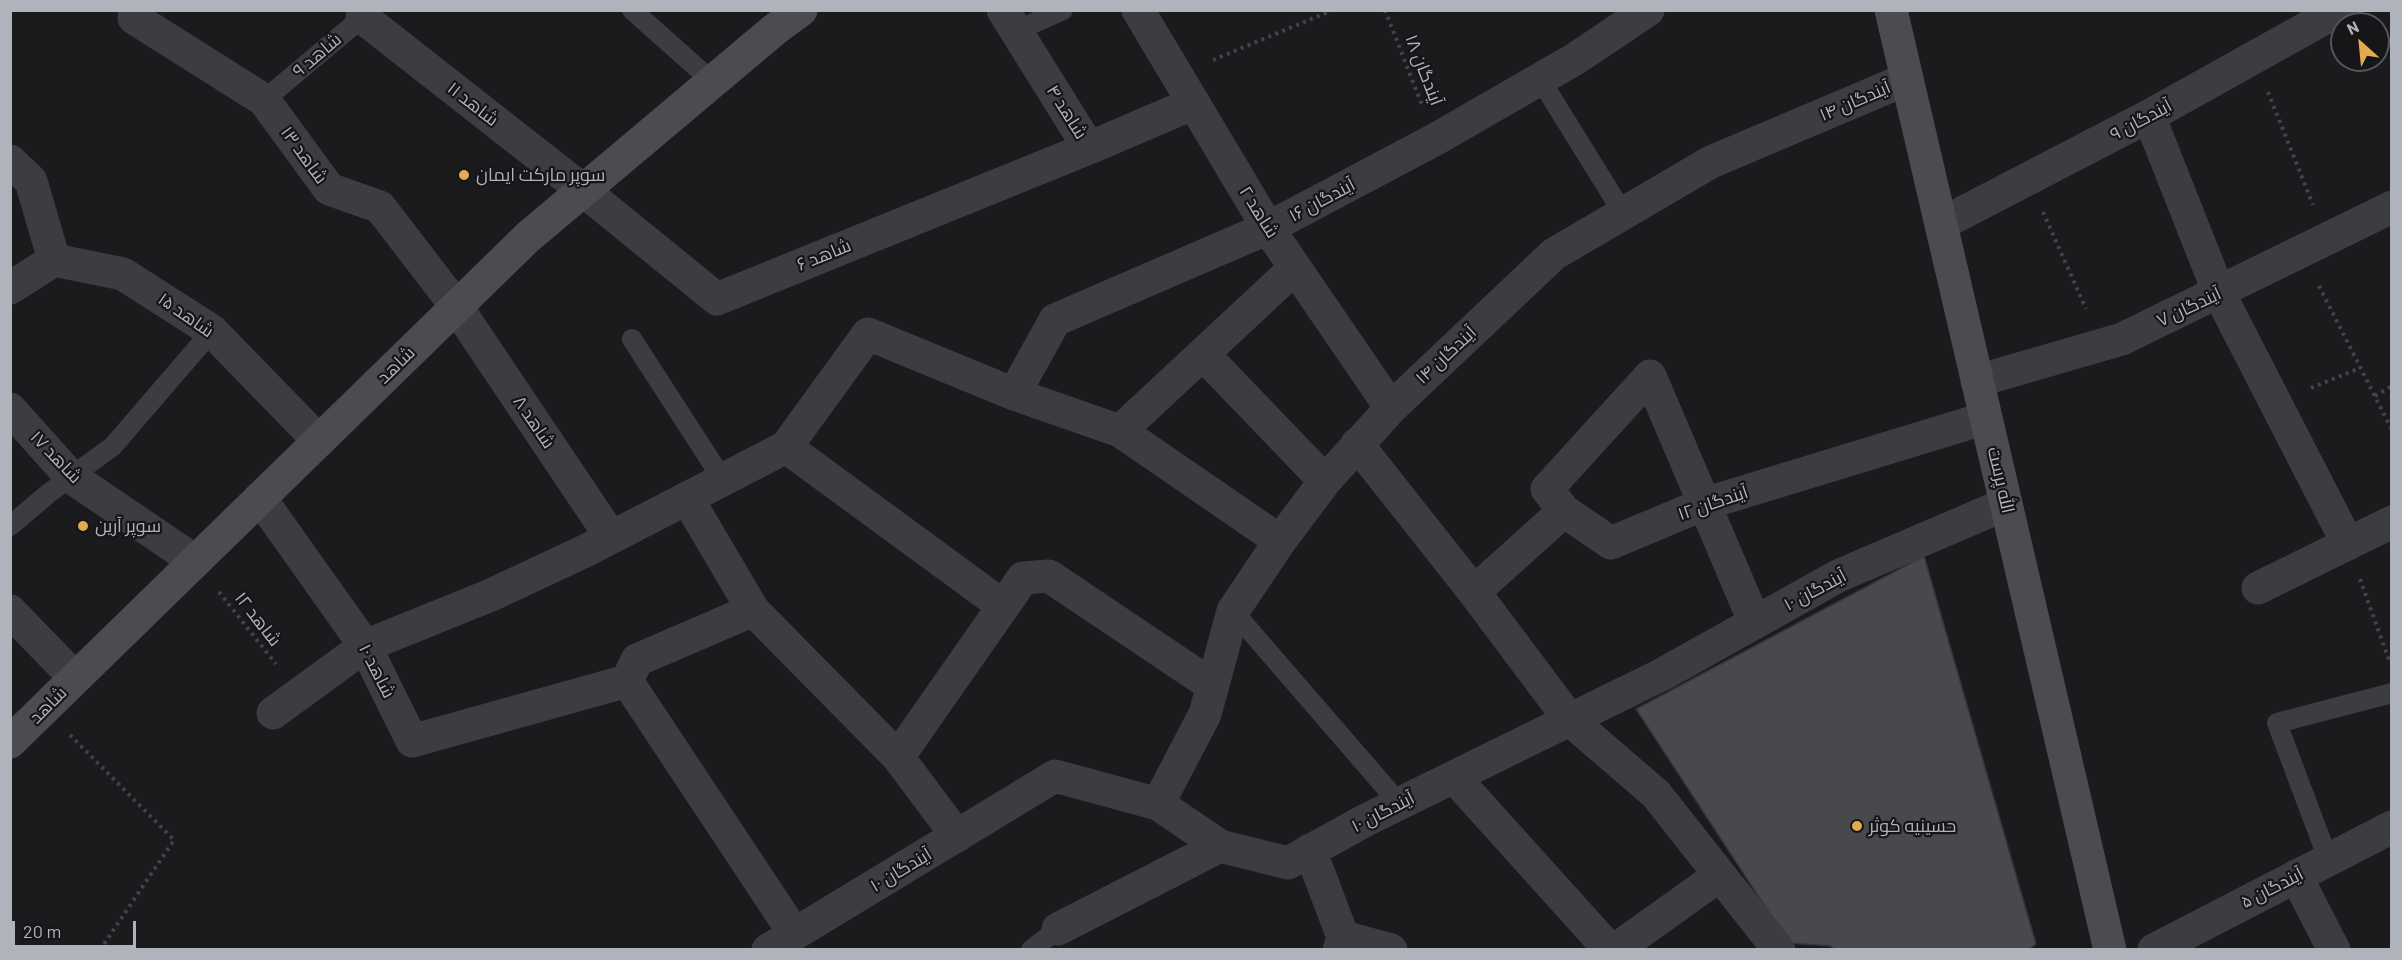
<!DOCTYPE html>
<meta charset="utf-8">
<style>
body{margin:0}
#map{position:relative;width:2402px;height:960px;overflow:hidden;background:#1b1b1d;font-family:Barlow,sans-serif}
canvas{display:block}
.frame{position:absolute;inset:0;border:12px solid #afb3bb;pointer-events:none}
.north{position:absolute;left:2330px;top:12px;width:60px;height:60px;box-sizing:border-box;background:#161618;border:2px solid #535559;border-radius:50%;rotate:333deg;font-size:16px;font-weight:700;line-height:24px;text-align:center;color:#afb3bb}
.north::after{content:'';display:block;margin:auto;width:21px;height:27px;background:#e1ab4f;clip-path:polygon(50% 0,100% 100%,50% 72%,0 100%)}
.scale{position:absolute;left:12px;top:921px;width:124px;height:27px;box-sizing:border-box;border:3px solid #afb3bb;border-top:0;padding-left:8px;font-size:18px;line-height:21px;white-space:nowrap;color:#afb3bb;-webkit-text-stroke:4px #161618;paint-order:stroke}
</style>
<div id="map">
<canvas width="2402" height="960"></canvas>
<div class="frame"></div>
<div class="north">N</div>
<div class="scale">20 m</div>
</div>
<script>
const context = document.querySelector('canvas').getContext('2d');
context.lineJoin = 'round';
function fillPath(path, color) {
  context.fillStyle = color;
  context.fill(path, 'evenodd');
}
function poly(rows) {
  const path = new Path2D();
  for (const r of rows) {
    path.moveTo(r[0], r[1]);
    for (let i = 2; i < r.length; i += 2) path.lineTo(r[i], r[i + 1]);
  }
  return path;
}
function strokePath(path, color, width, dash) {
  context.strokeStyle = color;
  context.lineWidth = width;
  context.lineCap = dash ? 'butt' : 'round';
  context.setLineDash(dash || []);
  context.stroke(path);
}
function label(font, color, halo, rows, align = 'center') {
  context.font = font + ' Barlow,Cairo,sans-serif';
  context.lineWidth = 4.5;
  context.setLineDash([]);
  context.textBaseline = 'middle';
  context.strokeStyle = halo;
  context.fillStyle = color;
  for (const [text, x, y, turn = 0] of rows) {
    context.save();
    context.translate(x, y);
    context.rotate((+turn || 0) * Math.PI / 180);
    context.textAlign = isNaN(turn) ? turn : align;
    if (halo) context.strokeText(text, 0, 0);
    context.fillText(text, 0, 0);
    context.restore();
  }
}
const building = poly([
 [1924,556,2036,944,2028,950,1836,950,1830,946,1789,943,1636,709,1924,556]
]);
fillPath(building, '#48494d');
strokePath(building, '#353539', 1.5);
strokePath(poly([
 [1385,10,1422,105],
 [1213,60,1333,10],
 [2268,92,2313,205],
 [2043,212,2086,309],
 [2319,286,2392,430],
 [2311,388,2360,368],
 [2375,396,2392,386],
 [2360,579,2390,663],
 [219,592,276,664],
 [70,735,174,840,100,950]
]), '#424448', 4, [3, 4.5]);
strokePath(poly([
 [632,10,713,82],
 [1016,31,1063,10],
 [1540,79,1623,213],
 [264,100,370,11],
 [632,339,723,480],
 [10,526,49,493,113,446,212,331],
 [1233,611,1399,803],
 [2328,859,2277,723,2392,693],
 [1031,950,1058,929]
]), '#3c3d41', 20);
strokePath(poly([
 [1003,10,1089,148,1194,103],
 [1138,10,1268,228,1391,408],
 [362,17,584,191,717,299,1089,148],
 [134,18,264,100,329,189,380,207,456,306,611,537],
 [2149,116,2219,293,2348,544],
 [10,161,31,181,54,260],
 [1941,224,2149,116,2339,10],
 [10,288,54,260,123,274,212,331,318,440],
 [1203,354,1325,481],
 [1977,381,2122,339,2392,207],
 [1014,394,1055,320,1268,228,1436,139,1575,59,1648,10],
 [10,409,71,477,195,561],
 [1120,431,1295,268],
 [1357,444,1474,592,1570,720,1656,794,1779,950],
 [786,447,1003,606],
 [260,498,365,646,412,741,627,681,637,660,753,610],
 [687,498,753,610,898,757,957,836],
 [1564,511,1547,489,1650,376,1755,623],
 [2258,588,2392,522],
 [1474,592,1564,511,1611,543,1704,504,1986,418],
 [10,611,75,678],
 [627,681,794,933],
 [273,713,365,646,491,595,585,551,786,447,868,334,1014,394,1120,431,1280,541],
 [898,757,1023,578,1049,576,1213,686],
 [1454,777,1610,950],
 [1158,804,1205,714,1233,611,1280,541,1325,481,1391,408,1554,254,1711,162,1907,79],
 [1310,850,1343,937,1339,950],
 [2296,876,2334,950],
 [1058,929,1220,846],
 [1343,937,1391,950],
 [768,950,1055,776,1158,804,1220,846,1288,863,1366,820,1663,674,1838,576,2006,504],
 [1615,950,1720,875],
 [2154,950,2392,827]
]), '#3c3d41', 33);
strokePath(poly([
 [1891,10,2110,950],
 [10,742,528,237,774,30,801,10]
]), '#4a4c51', 33);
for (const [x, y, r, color] of [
 [464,175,6,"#e1ab4f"],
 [83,526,6,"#e1ab4f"],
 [1857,826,6,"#e1ab4f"]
]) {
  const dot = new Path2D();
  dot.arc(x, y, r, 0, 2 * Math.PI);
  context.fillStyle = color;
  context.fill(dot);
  strokePath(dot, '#161618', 2);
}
label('18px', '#afb3bb', '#161618', [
 ["شاهد ۹",317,55,-40],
 ["آیندگان ۱۸",1424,70,69],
 ["آیندگان ۱۴",1855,101,-23],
 ["شاهد ۱۱",473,104,38],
 ["شاهد ۴",1067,112,58],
 ["آیندگان ۹",2141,120,-28],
 ["شاهد ۱۳",304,155,54],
 ["آیندگان ۱۶",1322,200,-28],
 ["شاهد ۲",1259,212,58],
 ["شاهد ۶",824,255,-22],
 ["آیندگان ۷",2189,307,-25],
 ["شاهد ۱۵",186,315,35],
 ["آیندگان ۱۴",1446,355,-43],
 ["شاهد",396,365,-44],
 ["شاهد ۸",534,422,56],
 ["شاهد ۱۷",56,457,46],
 ["الله پرست",2001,480,77],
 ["آیندگان ۱۲",1713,503,-19],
 ["آیندگان ۱۰",1815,590,-28],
 ["شاهد ۱۲",258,619,52],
 ["شاهد ۱۰",377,671,63],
 ["شاهد",48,705,-45],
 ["آیندگان ۱۰",1383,812,-27],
 ["آیندگان ۱۰",901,870,-31],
 ["آیندگان ۵",2272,888,-27]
]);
label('18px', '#afb3bb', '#161618', [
 ["سوپر مارکت ایمان",476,175],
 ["سوپر آرین",95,526],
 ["حسینیه کوثر",1869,826]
], 'left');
</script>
